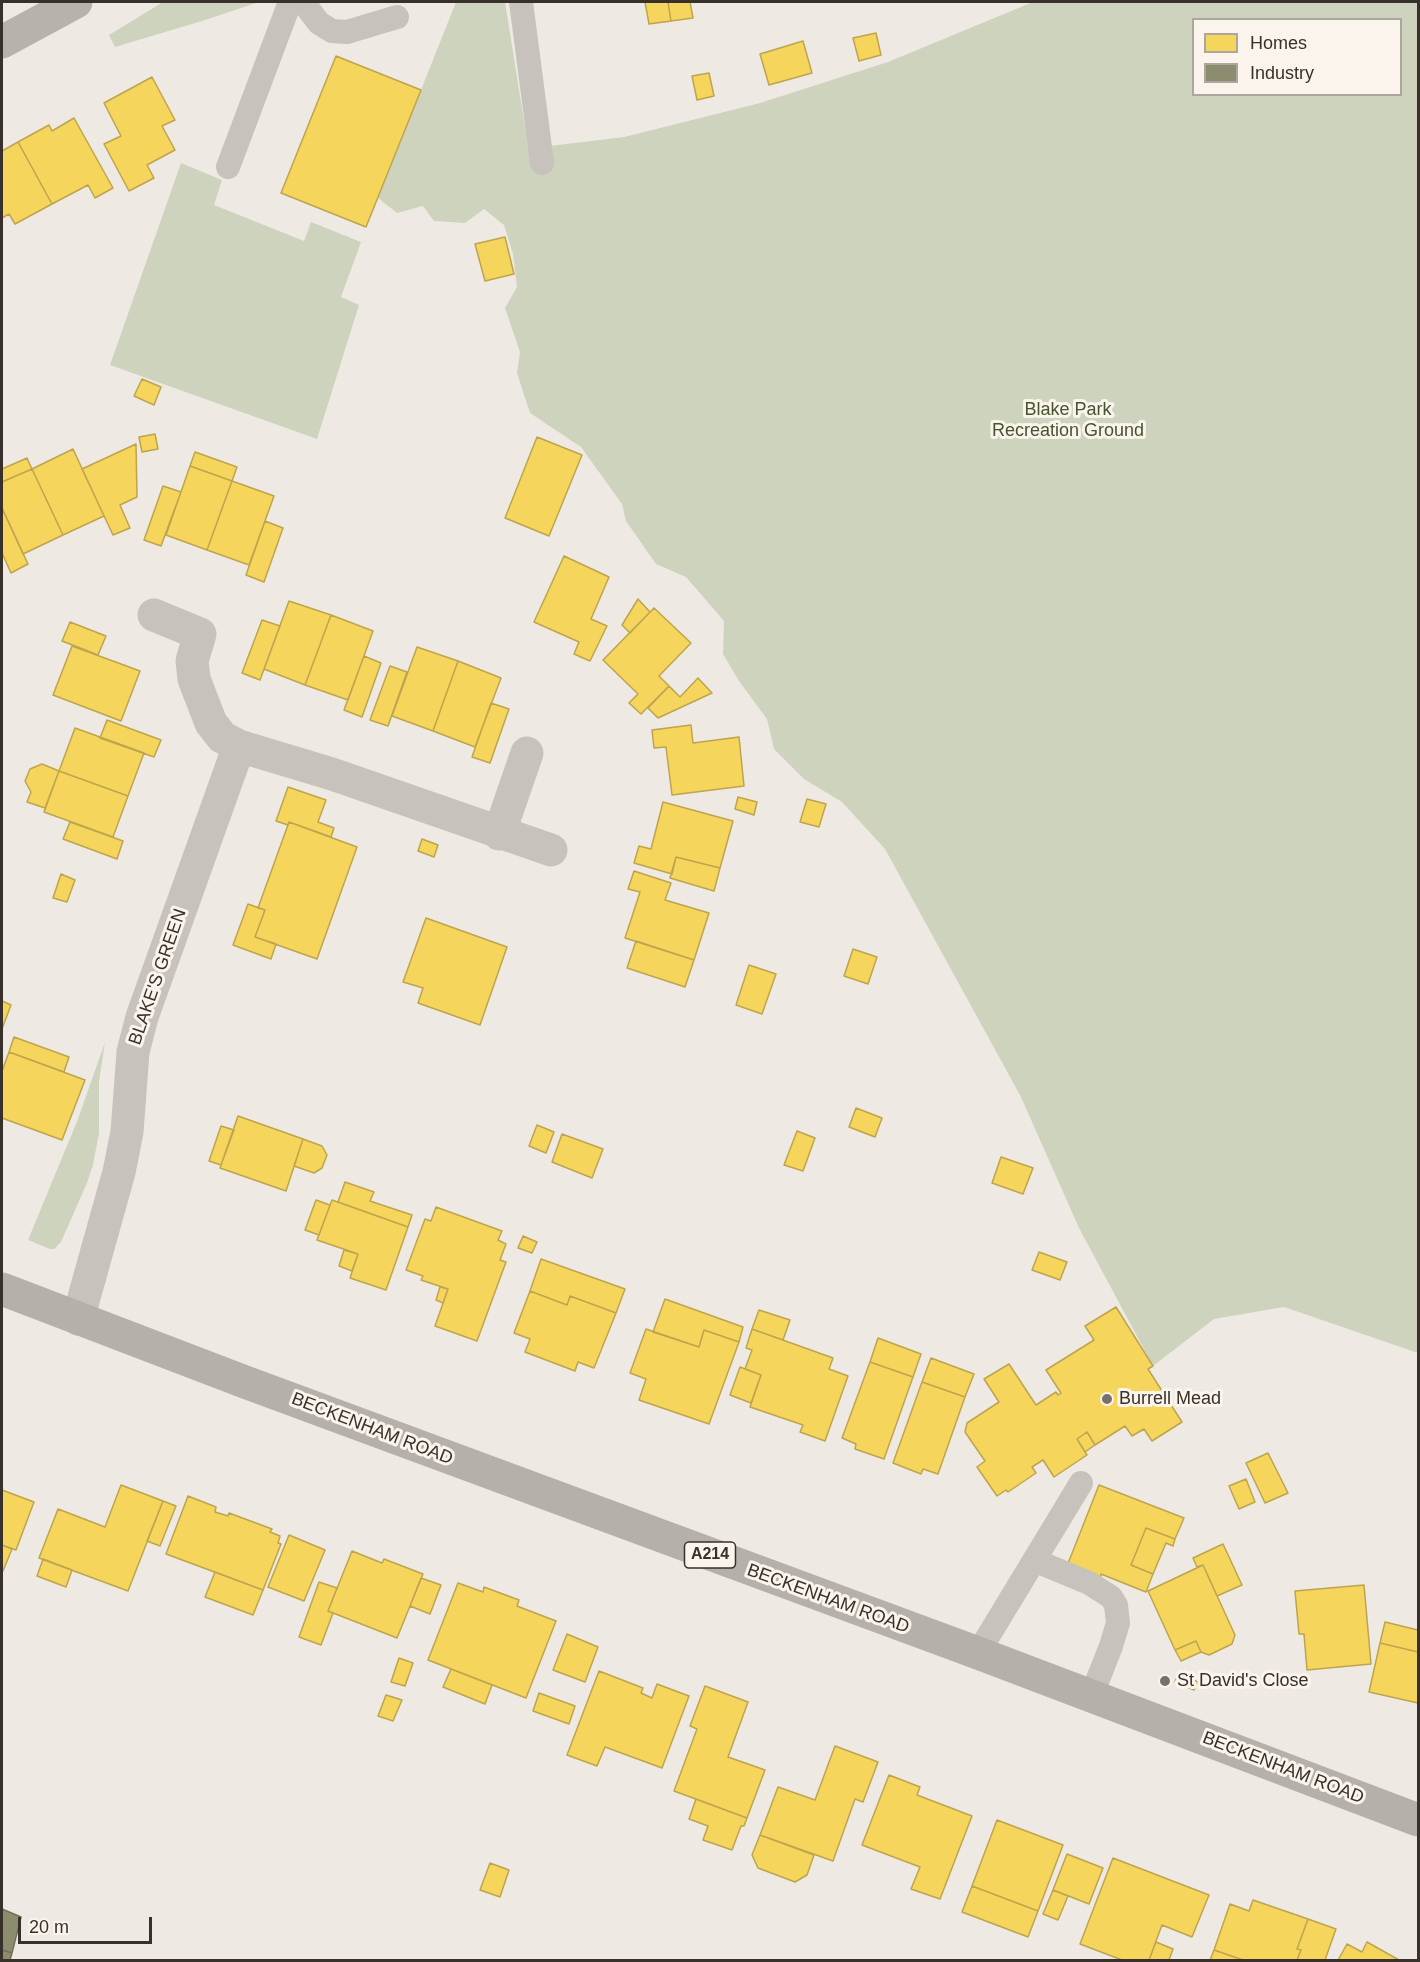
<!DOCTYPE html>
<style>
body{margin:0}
#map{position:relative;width:1420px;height:1962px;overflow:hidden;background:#eeeae3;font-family:Arial,sans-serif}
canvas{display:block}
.frame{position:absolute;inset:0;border:3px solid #38302a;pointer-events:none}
.legend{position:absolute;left:1192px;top:18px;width:210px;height:78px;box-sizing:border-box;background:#faf4ec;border:2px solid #aca69e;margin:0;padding:8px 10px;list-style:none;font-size:18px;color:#38302a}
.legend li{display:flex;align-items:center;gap:12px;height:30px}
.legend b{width:30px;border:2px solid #aca69e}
.scale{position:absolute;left:18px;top:1917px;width:134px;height:27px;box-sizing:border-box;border:3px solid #38302a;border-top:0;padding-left:8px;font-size:18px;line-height:21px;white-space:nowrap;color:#38302a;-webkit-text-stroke:4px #faf4ec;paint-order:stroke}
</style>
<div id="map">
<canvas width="1420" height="1962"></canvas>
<div class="frame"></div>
<ul class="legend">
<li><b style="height:16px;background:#f6d55c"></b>Homes</li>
<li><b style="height:16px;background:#8c8c6e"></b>Industry</li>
</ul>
<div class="scale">20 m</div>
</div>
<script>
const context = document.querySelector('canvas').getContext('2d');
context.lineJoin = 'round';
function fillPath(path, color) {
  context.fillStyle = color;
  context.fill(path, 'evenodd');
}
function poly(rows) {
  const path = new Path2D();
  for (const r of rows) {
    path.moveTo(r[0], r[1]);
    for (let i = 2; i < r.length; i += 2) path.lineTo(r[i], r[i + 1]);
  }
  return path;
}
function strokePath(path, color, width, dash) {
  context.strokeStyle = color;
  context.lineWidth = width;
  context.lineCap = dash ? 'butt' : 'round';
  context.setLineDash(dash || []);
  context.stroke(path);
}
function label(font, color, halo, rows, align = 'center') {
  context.font = font + ' Arial,sans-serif';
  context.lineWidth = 6;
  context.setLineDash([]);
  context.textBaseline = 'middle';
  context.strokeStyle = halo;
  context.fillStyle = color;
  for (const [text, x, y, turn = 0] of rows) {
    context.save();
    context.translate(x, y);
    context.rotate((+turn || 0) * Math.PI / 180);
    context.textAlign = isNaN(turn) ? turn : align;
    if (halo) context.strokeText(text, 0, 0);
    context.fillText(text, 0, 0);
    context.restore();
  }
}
fillPath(poly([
 [163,2,259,2,202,21,115,47,109,35],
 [456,2,505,2,529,152,550,146,624,137,760,103,888,62,1033,2,1418,2,1418,1353,1284,1307,1214,1319,1153,1366,1079,1228,1021,1097,885,849,842,802,804,779,774,749,767,719,739,681,723,654,724,621,686,577,656,564,626,521,622,504,581,447,530,413,517,373,520,352,505,308,517,287,513,254,504,225,484,209,465,223,434,221,423,206,397,213,378,198],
 [1194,20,1400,20,1400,94,1194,94],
 [181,163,222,180,214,205,304,241,311,222,361,242,341,297,359,305,317,439,110,365],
 [105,1042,99,1081,99,1133,93,1165,87,1183,61,1242,54,1249,50,1249,28,1240,78,1119]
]), '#ced3be');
const homes = poly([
 [645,2,668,2,671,21,649,24,645,2],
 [668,2,690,2,693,18,671,21,668,2],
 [876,33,881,55,859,61,853,38,876,33],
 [803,41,812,73,769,85,760,54,803,41],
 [336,56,421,90,366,227,281,193,336,56],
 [709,73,714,96,697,100,692,76,709,73],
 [152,77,175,120,162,126,175,150,147,165,154,178,129,191,104,144,121,136,104,103,152,77],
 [74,118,113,188,95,198,88,185,52,204,18,142,49,125,52,131,74,118],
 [18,142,52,204,15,224,9,214,2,218,2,151,18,142],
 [505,237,514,274,485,281,475,244,505,237],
 [142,379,161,387,154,405,134,396,142,379],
 [155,434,158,449,142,452,139,437,155,434],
 [537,437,582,455,549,536,505,518,537,437],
 [136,444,137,497,120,505,130,528,113,535,82,469,136,444],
 [73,449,104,516,63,535,32,469,73,449],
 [195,452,237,467,232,481,190,466,195,452],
 [27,458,32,469,2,482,2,469,27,458],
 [190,466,232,481,207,550,166,535,190,466],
 [32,469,63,535,23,554,2,508,2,482,32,469],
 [232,481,274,496,249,565,207,550,232,481],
 [163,486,181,492,161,546,144,540,163,486],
 [4,512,28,564,11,573,2,553,2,513,4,512],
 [265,521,283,528,264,582,246,575,265,521],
 [564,556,609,577,591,619,607,626,590,661,574,654,579,642,534,622,564,556],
 [638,599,650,612,630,633,622,625,638,599],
 [289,601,331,615,305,685,264,669,289,601],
 [654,608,691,643,659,676,669,686,641,714,629,703,638,694,603,660,654,608],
 [331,615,373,631,348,700,305,685,331,615],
 [262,620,280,626,260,680,242,673,262,620],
 [70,622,106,636,98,655,62,641,70,622],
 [72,646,140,671,121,721,53,695,72,646],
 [417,647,458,661,433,731,392,716,417,647],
 [364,656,381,663,362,717,344,710,364,656],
 [458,661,501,678,475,747,433,731,458,661],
 [390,666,407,672,388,726,370,720,390,666],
 [698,678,712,693,658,718,648,708,669,686,680,697,698,678],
 [491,703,509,709,490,763,472,757,491,703],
 [107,720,161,740,154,757,100,738,107,720],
 [691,725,693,743,739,737,744,786,672,795,666,747,654,748,652,730,691,725],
 [75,728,144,753,128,796,59,771,75,728],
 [42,764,59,771,45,808,27,802,31,792,25,781,30,769,42,764],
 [59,771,128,796,113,837,44,812,59,771],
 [288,787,326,800,318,822,334,828,331,837,289,822,288,825,276,821,288,787],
 [738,797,757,802,754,815,735,809,738,797],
 [807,799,826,804,819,827,800,822,807,799],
 [663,802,733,821,720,868,676,857,672,874,634,863,639,846,651,849,663,802],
 [70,822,123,841,117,859,63,839,70,822],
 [289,822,357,847,317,959,255,937,265,910,258,908,289,822],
 [422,839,438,845,434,857,418,851,422,839],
 [676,857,720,868,714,891,670,878,676,857],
 [634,871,671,883,665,900,709,913,694,960,625,938,640,892,628,889,634,871],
 [61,874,75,880,67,902,53,898,61,874],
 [248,904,265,910,255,937,276,944,271,959,233,945,248,904],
 [426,918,507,947,480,1025,418,1003,423,988,403,982,426,918],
 [636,941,694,960,685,987,627,968,636,941],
 [853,949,877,957,868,984,844,976,853,949],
 [749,965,776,974,762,1014,736,1005,749,965],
 [2,1001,11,1005,2,1029,2,1001],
 [14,1037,69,1057,64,1072,9,1052,14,1037],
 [9,1052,85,1080,62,1140,2,1118,2,1071,9,1052],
 [856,1108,882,1118,875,1137,849,1127,856,1108],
 [238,1116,303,1139,286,1191,220,1168,238,1116],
 [537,1125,554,1132,546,1153,529,1146,537,1125],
 [221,1126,234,1130,221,1165,209,1161,221,1126],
 [797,1131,815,1138,803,1171,784,1165,797,1131],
 [562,1134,603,1149,592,1178,552,1162,562,1134],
 [303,1139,322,1146,327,1155,322,1168,314,1173,294,1166,303,1139],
 [1001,1157,1033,1168,1023,1194,992,1183,1001,1157],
 [345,1182,374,1192,370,1201,412,1215,408,1227,338,1202,345,1182],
 [316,1200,330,1205,319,1235,305,1230,316,1200],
 [332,1200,408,1227,386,1290,350,1278,358,1254,317,1240,332,1200],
 [436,1207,502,1231,498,1240,506,1244,500,1260,506,1262,477,1341,435,1326,448,1289,421,1280,423,1276,406,1270,425,1219,431,1221,436,1207],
 [523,1236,537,1242,532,1253,518,1248,523,1236],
 [344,1250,358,1254,352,1271,339,1266,344,1250],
 [1039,1252,1067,1262,1060,1280,1032,1270,1039,1252],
 [541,1259,625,1289,616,1313,570,1296,567,1305,530,1291,541,1259],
 [440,1287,448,1289,443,1303,436,1300,440,1287],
 [530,1291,567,1305,570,1296,616,1313,594,1368,578,1362,575,1371,525,1352,530,1339,514,1333,530,1291],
 [665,1299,743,1327,739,1342,704,1330,699,1347,653,1332,665,1299],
 [1116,1307,1153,1366,1148,1369,1182,1422,1152,1441,1144,1429,1132,1436,1125,1426,1095,1445,1087,1432,1077,1439,1087,1455,1054,1477,1043,1460,1032,1467,1036,1473,1008,1492,1006,1490,997,1496,977,1467,985,1461,965,1432,967,1423,999,1402,984,1379,1009,1364,1036,1405,1056,1392,1058,1395,1061,1393,1046,1370,1094,1340,1085,1326,1116,1307],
 [759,1310,790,1320,783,1340,752,1329,759,1310],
 [646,1329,699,1347,704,1330,739,1342,709,1424,639,1400,646,1379,630,1373,646,1329],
 [752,1329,833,1358,829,1369,848,1376,825,1441,800,1432,803,1425,750,1407,761,1375,745,1369,752,1350,746,1348,752,1329],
 [878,1338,921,1354,913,1377,870,1362,878,1338],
 [931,1358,974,1374,965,1397,922,1382,931,1358],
 [870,1362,913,1377,884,1459,855,1449,856,1444,842,1438,870,1362],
 [740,1367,761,1375,751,1403,730,1395,740,1367],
 [922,1382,965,1397,938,1474,923,1469,921,1474,893,1463,922,1382],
 [1087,1432,1095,1445,1085,1452,1077,1439,1087,1432],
 [1268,1453,1288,1493,1265,1503,1246,1463,1268,1453],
 [1246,1479,1255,1502,1239,1509,1229,1486,1246,1479],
 [121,1485,163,1501,128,1591,39,1558,58,1509,105,1527,121,1485],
 [1099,1485,1184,1518,1175,1539,1146,1528,1131,1565,1153,1574,1146,1592,1101,1574,1100,1579,1067,1566,1099,1485],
 [2,1490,34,1502,16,1550,2,1545,2,1490],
 [188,1496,216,1507,215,1512,228,1516,229,1513,272,1529,270,1532,280,1536,278,1543,281,1544,263,1590,166,1554,188,1496],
 [163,1501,176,1506,160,1546,147,1541,163,1501],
 [1146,1528,1175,1539,1173,1546,1166,1543,1153,1574,1131,1565,1146,1528],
 [289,1535,325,1550,304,1601,268,1587,289,1535],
 [1223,1544,1242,1585,1217,1596,1203,1565,1197,1567,1193,1558,1223,1544],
 [2,1545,12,1549,3,1571,2,1570,2,1545],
 [352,1551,382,1563,384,1559,423,1574,397,1638,328,1611,352,1551],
 [43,1559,72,1570,66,1587,37,1576,43,1559],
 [1203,1565,1235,1635,1232,1644,1209,1655,1201,1652,1196,1641,1175,1650,1148,1591,1203,1565],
 [215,1572,263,1590,253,1615,205,1597,215,1572],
 [421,1578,441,1585,430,1614,410,1606,421,1578],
 [319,1582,337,1588,328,1611,333,1613,321,1645,299,1637,319,1582],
 [458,1583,483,1592,484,1587,519,1600,517,1606,556,1621,526,1698,428,1660,458,1583],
 [1364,1585,1371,1664,1307,1670,1304,1634,1299,1634,1295,1591,1364,1585],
 [1385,1622,1418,1630,1418,1627,1418,1652,1380,1643,1385,1622],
 [567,1634,598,1647,585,1682,553,1670,567,1634],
 [1196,1641,1201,1652,1181,1661,1175,1650,1196,1641],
 [1380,1643,1418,1652,1418,1703,1369,1692,1380,1643],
 [399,1658,413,1663,405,1686,391,1682,399,1658],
 [451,1669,492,1685,485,1704,443,1687,451,1669],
 [599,1671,643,1688,641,1693,652,1698,657,1684,689,1696,662,1768,605,1747,597,1766,567,1755,599,1671],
 [1178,1674,1198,1682,1194,1690,1175,1682,1178,1674],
 [705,1686,748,1702,728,1757,765,1770,747,1818,674,1791,697,1729,690,1726,705,1686],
 [539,1693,575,1706,569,1724,533,1711,539,1693],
 [386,1695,402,1700,393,1721,378,1716,386,1695],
 [835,1746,878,1762,863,1802,855,1799,833,1861,760,1835,778,1787,815,1800,835,1746],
 [889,1775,920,1787,917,1795,972,1816,940,1899,911,1889,920,1867,862,1845,889,1775],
 [696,1799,747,1818,744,1826,741,1826,732,1850,703,1840,708,1826,689,1819,696,1799],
 [997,1820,1063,1845,1038,1911,972,1886,997,1820],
 [760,1835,814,1855,807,1875,795,1882,758,1868,752,1855,760,1835],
 [1067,1854,1103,1868,1089,1904,1053,1890,1067,1854],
 [1113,1858,1209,1895,1192,1937,1162,1925,1149,1960,1122,1960,1080,1944,1113,1858],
 [490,1863,509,1870,500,1897,480,1890,490,1863],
 [972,1886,1038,1911,1028,1937,962,1912,972,1886],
 [1053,1890,1068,1896,1058,1920,1043,1914,1053,1890],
 [1253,1900,1308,1919,1297,1949,1301,1950,1297,1960,1243,1960,1214,1950,1230,1904,1249,1911,1253,1900],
 [1308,1919,1336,1929,1325,1960,1297,1960,1301,1950,1297,1949,1308,1919],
 [1156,1942,1173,1949,1169,1960,1149,1960,1156,1942],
 [1367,1942,1399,1960,1338,1960,1347,1944,1362,1952,1367,1942],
 [1214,1950,1243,1960,1210,1960,1214,1950]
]);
fillPath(homes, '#f6d55c');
strokePath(homes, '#bda44d', 1.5);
const industry = poly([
 [2,1909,21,1917,12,1953,2,1950,2,1909],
 [2,1950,12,1953,10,1960,2,1960,2,1950]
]);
fillPath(industry, '#8c8c6e');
strokePath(industry, '#73705a', 1.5);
strokePath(poly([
 [303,2,319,23,332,31,347,32,397,17],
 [521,2,542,163],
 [228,167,290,2],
 [1036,1561,1089,1583,1111,1597,1116,1605,1118,1623,1111,1646,1091,1697],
 [978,1653,1081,1483]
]), '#c7c2bc', 24);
strokePath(poly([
 [154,615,200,634,192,661,194,679,211,723,222,737,239,746],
 [499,834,527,753],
 [78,1319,119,1172,127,1132,133,1052,142,1017,239,746,332,774,551,850]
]), '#c7c2bc', 33);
strokePath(poly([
 [2,42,76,2]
]), '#b8b2ad', 33);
strokePath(poly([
 [2,1289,245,1382,978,1653,1418,1820]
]), '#b6b0ab', 33);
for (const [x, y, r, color] of [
 [1107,1399,6,"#78716b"],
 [1165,1681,6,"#78716b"]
]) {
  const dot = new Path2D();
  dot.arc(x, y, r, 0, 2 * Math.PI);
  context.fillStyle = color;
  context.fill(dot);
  strokePath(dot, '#faf4ec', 2);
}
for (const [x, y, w] of [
 [710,1555,51]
]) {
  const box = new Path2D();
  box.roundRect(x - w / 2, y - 13, w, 26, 4.5);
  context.fillStyle = '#faf4ec';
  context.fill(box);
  strokePath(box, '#38302a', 1.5);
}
label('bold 16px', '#38302a', null, [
 ["A214",710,1555]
]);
label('18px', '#45562f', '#faf4ec', [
 ["Blake Park",1068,410],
 ["Recreation Ground",1068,431]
]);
label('18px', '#38302a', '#faf4ec', [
 ["BLAKE'S GREEN",158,977,-71],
 ["BECKENHAM ROAD",372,1429,21],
 ["BECKENHAM ROAD",828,1599,20],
 ["BECKENHAM ROAD",1283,1768,21]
]);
label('18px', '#38302a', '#faf4ec', [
 ["Burrell Mead",1119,1399],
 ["St David's Close",1177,1681]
], 'left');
</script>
